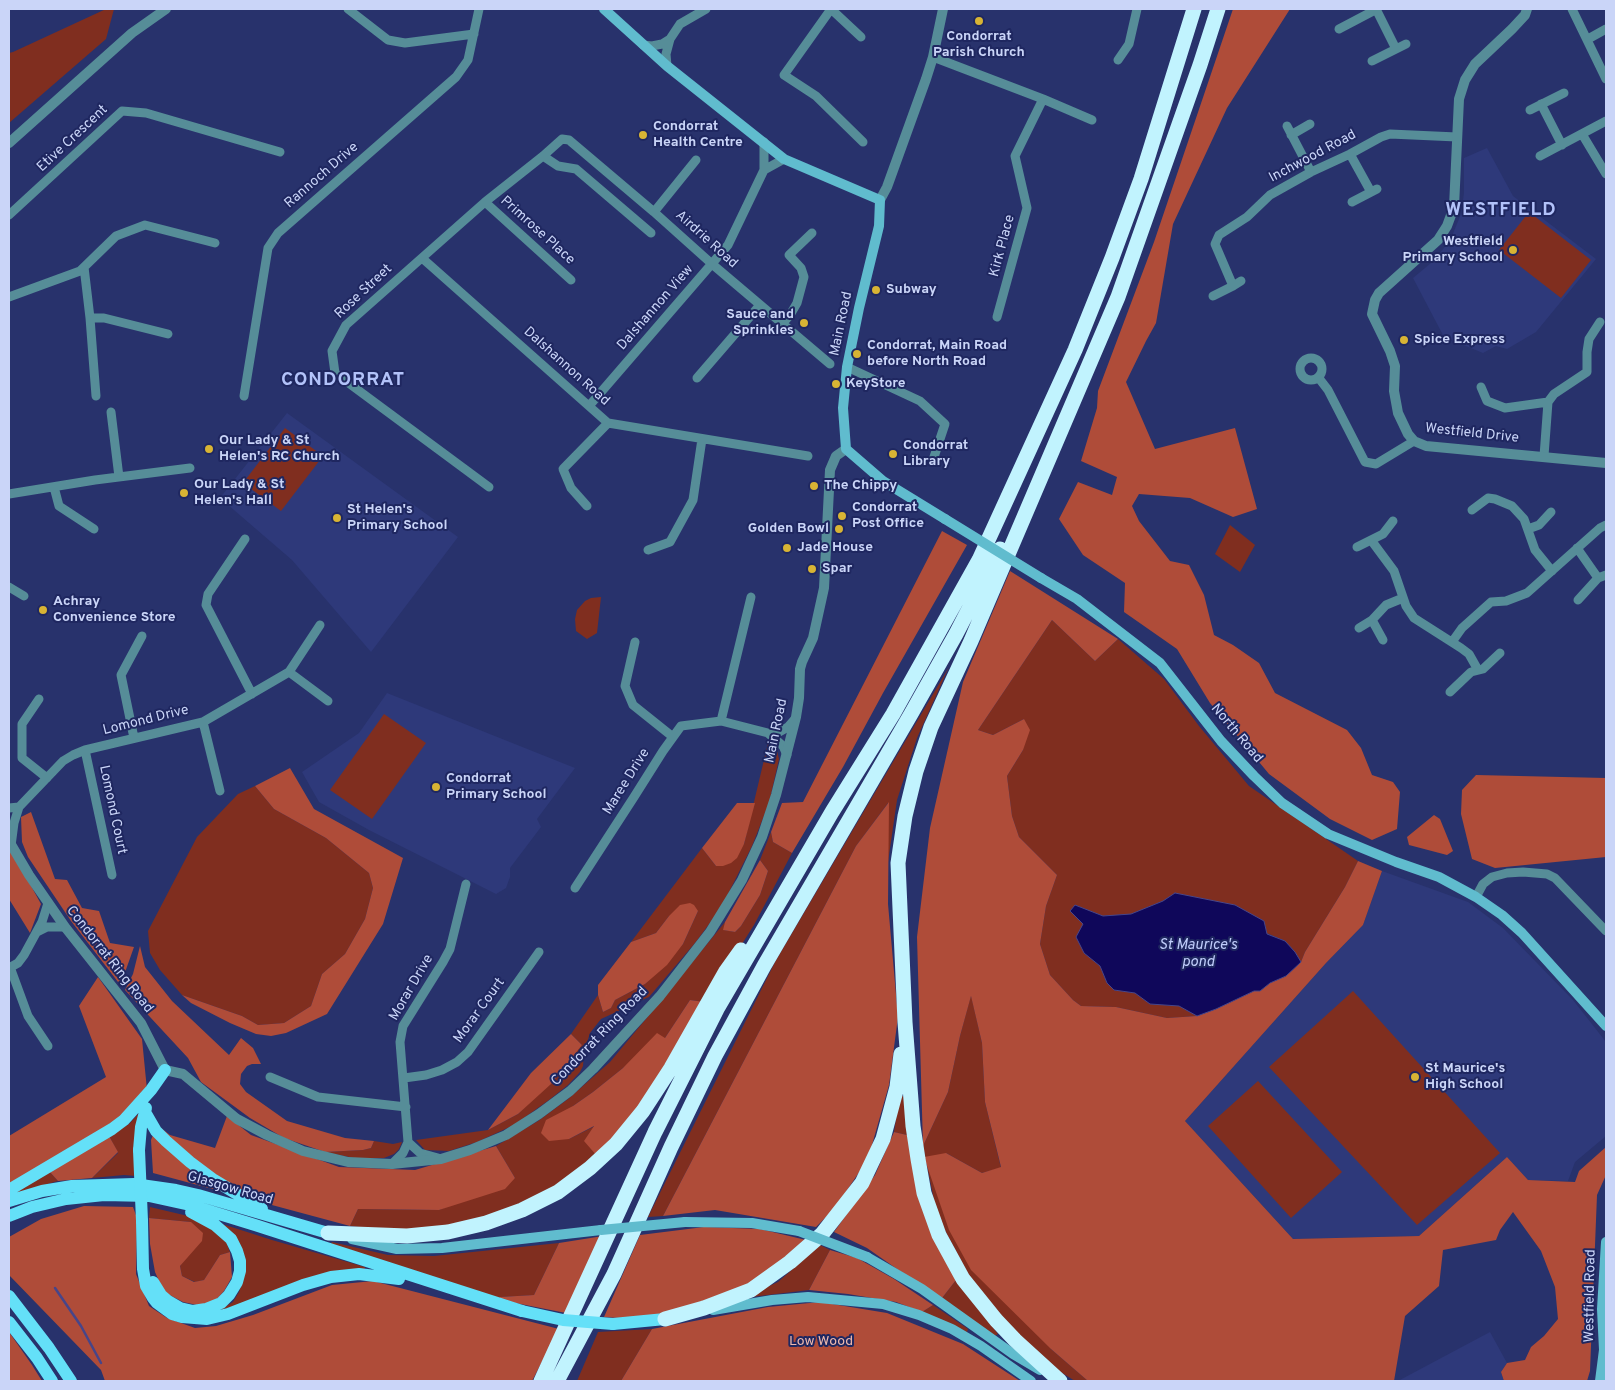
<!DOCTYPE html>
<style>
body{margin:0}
#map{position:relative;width:1615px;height:1390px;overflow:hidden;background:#28326c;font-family:Overpass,sans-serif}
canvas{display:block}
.frame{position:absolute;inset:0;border:10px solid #cad5f8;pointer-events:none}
</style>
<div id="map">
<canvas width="1615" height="1390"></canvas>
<div class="frame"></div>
</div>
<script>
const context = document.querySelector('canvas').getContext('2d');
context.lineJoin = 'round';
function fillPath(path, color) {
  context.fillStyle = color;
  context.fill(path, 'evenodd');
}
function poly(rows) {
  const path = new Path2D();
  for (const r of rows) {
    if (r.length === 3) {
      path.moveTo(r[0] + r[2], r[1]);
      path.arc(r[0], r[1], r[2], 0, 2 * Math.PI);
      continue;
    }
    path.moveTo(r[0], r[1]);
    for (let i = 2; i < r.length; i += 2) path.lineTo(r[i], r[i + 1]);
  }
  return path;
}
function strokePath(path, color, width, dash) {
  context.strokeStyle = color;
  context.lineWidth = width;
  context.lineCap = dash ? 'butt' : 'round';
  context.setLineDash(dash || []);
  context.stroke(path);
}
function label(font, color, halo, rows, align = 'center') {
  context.font = font + ' Overpass,sans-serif';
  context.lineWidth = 4;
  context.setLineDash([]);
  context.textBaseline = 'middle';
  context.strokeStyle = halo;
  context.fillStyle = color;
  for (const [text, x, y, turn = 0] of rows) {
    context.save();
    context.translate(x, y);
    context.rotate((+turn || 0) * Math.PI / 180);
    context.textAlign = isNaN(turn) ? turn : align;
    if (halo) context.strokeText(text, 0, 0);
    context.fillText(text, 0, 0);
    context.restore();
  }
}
fillPath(poly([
 [1487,148,1513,196,1596,259,1536,332,1507,349,1496,346,1483,353,1444,337,1413,278,1431,263,1450,241,1461,214,1464,193,1464,158],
 [287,413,458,537,371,652,292,560,220,498],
 [387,693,575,768,537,819,541,827,510,868,510,877,506,888,496,894,369,830,319,802,302,772,359,733],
 [1382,871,1468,902,1503,928,1573,1000,1606,1042,1606,1136,1575,1162,1568,1181,1528,1180,1507,1157,1419,1236,1293,1239,1185,1121,1326,963,1363,925],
 [1490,1332,1507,1363,1501,1372,1504,1381,1398,1381]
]), '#2e397a');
fillPath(poly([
 [106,9,114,9,106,39,9,123,9,53,13,52],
 [1529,212,1591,260,1561,298,1499,250],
 [285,428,323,456,281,511,243,483],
 [1230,525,1255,545,1240,572,1215,554],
 [601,597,597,633,587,639,576,631,575,619,577,610,585,601,591,598],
 [1052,620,1095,661,1118,639,1164,679,1199,726,1249,786,1358,861,1345,887,1305,952,1301,962,1295,952,1285,941,1175,893,1163,901,1131,914,1103,916,1075,905,1084,924,1084,953,1100,966,1107,983,1114,990,1135,993,1150,1004,1179,1006,1197,1016,1167,1018,1116,1007,1081,1006,1073,1000,1050,975,1040,944,1046,906,1057,875,1019,837,1012,816,1007,776,1023,750,1024,719,993,735,978,730],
 [949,667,917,738,897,800,888,862,888,803,856,846,663,1216,648,1217,775,962],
 [384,714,426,743,372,819,330,790],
 [768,743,777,751,779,759,769,803,752,846,721,908,695,943,649,997,601,1019,590,1033,584,1052,583,1066,580,1072,568,1085,549,1100,514,1125,477,1142,449,1151,425,1150,416,1140,488,1130,518,1114,582,1045,571,1034,598,995,603,1012,611,1008,615,1000,645,984,683,944,698,911,669,916,656,933,631,942,702,848,716,866,744,844],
 [255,786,274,809,326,838,369,873,373,888,365,919,345,954,322,974,311,1006,284,1023,258,1025,242,1016,182,995,160,970,150,953,148,931,197,837,238,794],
 [771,832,773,842,792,853,754,925,705,1002,690,1000,665,1038,623,1068,593,1092,573,1106,569,1139,595,1126,597,1156,544,1194,496,1216,458,1225,396,1231,350,1226,358,1209,439,1210,515,1178,496,1146,538,1121,568,1099,610,1062,650,1014,725,922,724,930,735,932,741,926,760,895,768,871,760,860],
 [1353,991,1500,1153,1417,1225,1269,1067],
 [971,995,982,1043,985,1102,1001,1168,982,1173,946,1153,1051,1349,1088,1381,1075,1381,1043,1361,981,1299,937,1215,923,1146,948,1092,960,1036],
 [1258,1081,1342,1172,1291,1218,1208,1126],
 [900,1093,906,1100,907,1135,894,1132],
 [140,1112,136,1176,124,1175,92,1178,118,1153,109,1136,129,1124],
 [374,1141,393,1144,402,1142,399,1149,394,1154,384,1158,354,1158,325,1152,363,1150,371,1148],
 [49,1171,58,1181,13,1194],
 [150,1207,188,1216,212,1227,226,1241,230,1252,220,1255,204,1280,195,1282,182,1276,180,1266,187,1256,191,1222,149,1218],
 [219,1223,272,1240,365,1267,364,1272,220,1310,233,1302,239,1292,245,1273],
 [332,1242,388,1255,434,1256,559,1243,534,1295,501,1297,500,1300,330,1245],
 [820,1245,830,1250,809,1290,743,1298,778,1282],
 [956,1280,998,1334,995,1336,942,1298],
 [933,1305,968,1329,967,1332,922,1312],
 [652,1329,621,1381,577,1381,598,1332]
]), '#802e1f');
fillPath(poly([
 [1233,9,1290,9,1227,108,1173,224,1156,323,1146,341,1126,382,1155,449,1235,428,1257,509,1233,517,1190,498,1139,494,1132,506,1139,521,1170,561,1189,565,1204,595,1214,635,1233,645,1259,663,1275,693,1347,730,1361,748,1372,775,1393,782,1400,792,1397,829,1372,840,1330,819,1269,774,1210,703,1177,649,1124,612,1125,583,1083,555,1059,519,1078,482,1112,495,1117,477,1081,461,1097,408,1098,391,1154,242],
 [942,531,967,545,883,693,843,767,792,853,773,842,771,832,782,803,803,802],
 [1010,571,1118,639,1095,661,1052,620,978,730,993,735,1024,719,1030,730,1023,750,1007,776,1012,816,1019,837,1057,875,1046,906,1040,944,1050,975,1073,1000,1081,1006,1116,1007,1167,1018,1197,1016,1216,1009,1254,991,1260,991,1270,983,1286,976,1301,962,1305,952,1345,887,1358,861,1382,871,1363,925,1326,963,1185,1121,1293,1239,1419,1236,1507,1157,1528,1180,1575,1182,1579,1171,1606,1147,1606,1175,1597,1195,1590,1371,1587,1381,1504,1381,1501,1372,1507,1363,1525,1360,1531,1347,1544,1336,1558,1319,1555,1287,1541,1251,1513,1212,1500,1230,1496,1240,1443,1250,1439,1286,1405,1316,1394,1381,1088,1381,1051,1349,971,1270,949,1230,924,1157,946,1153,982,1173,1001,1167,985,1102,982,1043,971,996,960,1036,948,1092,923,1146,917,937,930,828,963,682],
 [290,768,314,809,403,858,383,924,327,1014,286,1033,271,1036,256,1034,230,1023,191,1003,182,995,242,1016,258,1025,284,1023,311,1006,322,974,345,954,365,919,373,888,369,873,326,838,274,809,255,786],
 [1476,775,1606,778,1606,857,1495,868,1472,859,1461,814,1462,790],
 [889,802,888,904,898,1017,889,1085,868,1159,835,1208,816,1227,715,1210,663,1216,856,846],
 [737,803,755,803,744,844,737,858,731,863,723,866,716,866,702,848],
 [31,812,55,879,67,880,82,908,99,911,110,943,134,947,123,978,118,982,71,921,28,857,22,842,21,817],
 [1434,815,1440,819,1453,851,1447,855,1409,845,1407,837],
 [9,846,41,904,30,933,9,899],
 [760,860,768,871,760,895,741,926,735,932,723,930,725,922],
 [690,903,694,905,698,911,683,944,667,965,645,984,615,1000,611,1008,603,1012,598,995,598,985,631,942,656,933,669,916,680,905],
 [140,946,145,967,172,1001,229,1055,241,1038,253,1048,261,1064,252,1064,247,1066,241,1074,240,1084,246,1092,287,1121,345,1138,374,1141,371,1148,363,1150,325,1152,284,1138,250,1118,201,1082,188,1058,125,990,133,974],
 [98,977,142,1039,147,1090,120,1119,9,1185,9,1136,106,1077,79,1006],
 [690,1000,705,1002,650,1094,597,1156,584,1141,594,1126,569,1139,549,1141,541,1133,546,1120,573,1106,593,1092,623,1068,657,1033,665,1038],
 [571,1034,582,1045,551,1084,518,1114,488,1130,531,1073],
 [227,1116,251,1135,339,1167,415,1170,496,1146,515,1178,505,1189,439,1210,358,1209,350,1226,153,1173,151,1140,157,1125,170,1135,215,1148],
 [894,1132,907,1135,956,1280,942,1298,897,1269,867,1248,834,1232,875,1175],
 [109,1136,118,1152,92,1178,58,1181,49,1171],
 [84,1206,133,1207,137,1218,136,1274,149,1306,167,1318,195,1328,216,1326,253,1315,332,1285,373,1281,559,1329,532,1381,105,1381,101,1370,9,1275,9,1237,41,1219],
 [149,1218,191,1222,203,1233,202,1241,180,1266,182,1276,194,1282,204,1280,220,1255,230,1252,232,1277,224,1291,214,1302,197,1305,183,1302,164,1292,155,1272,150,1244],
 [704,1227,760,1229,806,1240,775,1268,737,1291,664,1315,619,1318,604,1317,640,1235],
 [603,1236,566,1313,500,1300,500,1297,534,1295,559,1243],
 [830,1250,857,1258,894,1279,933,1305,922,1312,896,1302,848,1294,809,1290],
 [820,1302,887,1313,963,1344,1020,1381,621,1381,652,1329,768,1307],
 [9,1332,32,1365,42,1381,9,1381]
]), '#af4c39');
const water = poly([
 [1175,893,1235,905,1264,921,1267,934,1285,941,1295,952,1301,962,1286,976,1270,983,1260,991,1254,991,1216,1009,1197,1016,1179,1006,1150,1004,1135,993,1114,990,1107,983,1100,966,1084,953,1076,937,1083,924,1070,911,1075,905,1103,916,1131,914,1163,901,1175,893]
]);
fillPath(water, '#0f075a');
strokePath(water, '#474589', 1);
strokePath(poly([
 [55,1288,81,1326,101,1363]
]), '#474589', 2.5);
strokePath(poly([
 [348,9,388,40,405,43,474,34],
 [831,9,784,75,816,96,863,142],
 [831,9,861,37],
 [1376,9,1396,49],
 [1572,9,1606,79],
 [1339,29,1377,9],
 [1588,39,1606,29],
 [643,45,652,46,662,44,670,39],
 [933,57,1043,99,1092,120],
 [1118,60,1129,44,1137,9],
 [1372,61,1406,44],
 [667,66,666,54,670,39,680,24,706,9],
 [1541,104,1562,145],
 [1530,110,1564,93],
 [1287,126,1311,172],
 [1582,134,1606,174],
 [1291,135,1310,124],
 [1350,154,1371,192],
 [543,156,558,166,576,169,651,233],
 [1540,156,1606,121],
 [764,170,784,159],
 [485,202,571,280],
 [1352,202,1377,189],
 [654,212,696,160],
 [9,215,122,111,146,113,280,152],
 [422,258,608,423,808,456],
 [84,267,90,318,96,396],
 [1233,286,1215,244,1219,235,1247,217,1270,195,1311,172,1350,154,1381,137,1390,134,1457,137],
 [1213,296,1233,286,1241,281],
 [9,297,80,271,116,236,145,225,215,243],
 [997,317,1027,208,1015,156,1043,99],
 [90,318,104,318,168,334],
 [782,324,790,315,797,303,804,277,801,268,789,255,812,233],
 [1311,369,11],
 [847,367,920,401,945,424,933,460],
 [1318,377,1328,390,1365,462,1376,464,1414,441],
 [697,378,760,305],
 [1481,387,1487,401,1505,408,1548,402],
 [244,396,268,248,278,233,456,77,468,60,479,9],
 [589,406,728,245,764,170,764,142],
 [111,412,119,477],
 [1544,456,1548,402,1554,394,1587,372,1587,352,1589,339,1600,322],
 [54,487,59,506,94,529],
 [489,487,335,373,332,351,346,325,485,202,543,156,562,139,569,140,654,212,712,264,830,364],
 [9,494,95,480,190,468],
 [587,506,571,488,563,469,608,423],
 [1472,510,1488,498,1495,499,1512,506,1524,519,1535,550,1552,571],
 [1528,529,1539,525,1551,512],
 [245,539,208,594,206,605,252,694],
 [1371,540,1394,571,1406,606,1414,618,1461,648,1469,654,1478,670],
 [1357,547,1383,534,1393,521],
 [1577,548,1598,578],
 [648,550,670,542,693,500,702,439],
 [9,587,24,596],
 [1578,600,1598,578,1606,575],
 [1372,620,1383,640],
 [1359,628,1372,620,1386,605,1403,598],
 [635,642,625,686,633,705,673,737],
 [1452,642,1462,628,1491,602,1506,601,1527,593,1600,528,1606,525],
 [289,672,328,701],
 [1450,692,1471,672,1483,669,1500,653],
 [39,699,22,724,22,758,47,778],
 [721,721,751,597],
 [203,722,220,791],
 [768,733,783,746,787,755],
 [134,738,121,675,142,636],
 [85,750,112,875],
 [9,808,19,807],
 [11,846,14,823,19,807,63,761,73,755,85,750,203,722,289,672,320,625],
 [575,888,634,797,663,751,681,726,721,721,768,733,779,732,788,727,795,719],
 [1476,897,1483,884,1492,877,1507,873,1523,872,1547,874,1555,878,1606,931],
 [37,932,47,927,65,927],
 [10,967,28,1016,48,1046],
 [9,968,18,963,24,955,42,922,48,903],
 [270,1077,318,1097,406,1107],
 [404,1078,426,1075,442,1070,457,1062,468,1052,539,952],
 [408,1142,420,1153,438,1158],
 [392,1164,403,1153,408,1142,400,1042,403,1026,443,962,450,949,466,884]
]), '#568d98', 9);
strokePath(poly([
 [1527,9,1525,15,1512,29,1475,64,1465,80,1459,99,1454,207,1447,226,1438,240,1379,293,1375,300,1372,314,1390,351,1395,366,1394,391,1398,413,1408,434,1414,441,1426,446,1606,463],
 [9,143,132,33,166,9],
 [880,200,887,187,926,79,933,57,943,9],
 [9,841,29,875,65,927,141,1023,165,1070,183,1074,237,1119,267,1135,303,1151,348,1162,392,1164,441,1159,470,1150,506,1135,539,1114,570,1091,593,1069,660,996,710,932,742,880,762,837,776,795,796,717,799,698,800,669,802,662,813,638,824,588,830,470,836,456,846,449]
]), '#568d98', 10);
strokePath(poly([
 [604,9,667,66,784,159,880,200,879,226,859,308,847,367,843,408,846,449,883,481,945,519],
 [1041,578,1077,599,1160,663,1221,741,1254,776,1282,803,1328,834,1396,862,1439,877,1476,897,1502,915,1522,933,1606,1026],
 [685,1222,752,1223,799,1231],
 [352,1239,397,1249,442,1248,601,1230],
 [867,1257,922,1289,1013,1354,1040,1370],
 [713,1310,772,1300,808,1297,883,1304,919,1315,952,1329,981,1346,1031,1381],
 [1600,1381,1604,1350,1602,1309,1606,1242]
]), '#60bcce', 10);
strokePath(poly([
 [145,1112,156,1131,166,1141,190,1162,214,1180,262,1209],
 [139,1150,141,1127,146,1108],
 [9,1190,112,1129,124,1120,151,1090,165,1070],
 [9,1201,42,1191,72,1186,134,1184,176,1190,198,1195,328,1233],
 [9,1216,32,1207,66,1199,104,1195,149,1196,190,1205,255,1225,522,1311],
 [142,1221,143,1269,146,1286,153,1298,157,1303,172,1314,182,1317,207,1319,228,1314,303,1285,331,1277,359,1274,399,1279],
 [153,1282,161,1295,168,1301,180,1308,193,1311,206,1309,221,1303,229,1295,237,1282,240,1271,240,1261,237,1251,231,1239,215,1225,191,1212],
 [9,1296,49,1348,71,1381],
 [9,1322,37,1358,52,1381],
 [613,1324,665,1319]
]), '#64e0f8', 12);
strokePath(poly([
 [328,1233,407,1236,448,1232,486,1223,522,1210,558,1192,590,1168,616,1144,643,1111,671,1068,726,971,741,950],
 [665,1319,704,1308,751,1290,790,1262,822,1234,862,1183,883,1139,897,1087,901,1054],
 [541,1381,655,1132,717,1009,832,812,893,714,979,560,1075,350,1112,258,1141,179,1194,9],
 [557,1381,614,1274,671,1147,715,1056,764,966,911,714,956,634,1000,549],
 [1060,1381,1015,1340,996,1320,963,1279,939,1235,924,1193,918,1159,913,1126,905,1022,898,863,905,816,916,771,931,727,971,641,1118,297,1200,65,1218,9]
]), '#c1f3fe', 15);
strokePath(poly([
 [945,519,1041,578],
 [601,1230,685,1222],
 [799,1231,867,1257]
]), '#60bcce', 10);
strokePath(poly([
 [139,1150,142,1221],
 [522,1311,563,1320,613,1324]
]), '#64e0f8', 12);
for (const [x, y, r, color] of [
 [979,21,5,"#d8b434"],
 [643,135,5,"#d8b434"],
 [1513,250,5,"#d8b434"],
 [876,290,5,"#d8b434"],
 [804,323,5,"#d8b434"],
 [1404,340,5,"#d8b434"],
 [857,354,5,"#d8b434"],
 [836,384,5,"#d8b434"],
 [209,449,5,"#d8b434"],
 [893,454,5,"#d8b434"],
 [814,486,5,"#d8b434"],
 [184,493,5,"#d8b434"],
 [842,516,5,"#d8b434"],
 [337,518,5,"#d8b434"],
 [839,529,5,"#d8b434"],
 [787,548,5,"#d8b434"],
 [812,569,5,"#d8b434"],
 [43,610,5,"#d8b434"],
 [436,787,5,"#d8b434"],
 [1415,1077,5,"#d8b434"]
]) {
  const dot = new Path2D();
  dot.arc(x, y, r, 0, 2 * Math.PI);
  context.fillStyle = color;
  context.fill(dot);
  strokePath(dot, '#1f2760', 2);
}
label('bold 14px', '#cad5f8', '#1f2760', [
 ["Condorrat",979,37,"center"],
 ["Parish Church",979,53,"center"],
 ["Condorrat",653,127],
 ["Health Centre",653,143],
 ["Westfield",1503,242,"right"],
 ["Primary School",1503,258,"right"],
 ["Subway",886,290],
 ["Sauce and",794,315,"right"],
 ["Sprinkles",794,331,"right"],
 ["Spice Express",1414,340],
 ["Condorrat, Main Road",867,346],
 ["before North Road",867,362],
 ["KeyStore",846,384],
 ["Our Lady & St",219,441],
 ["Helen's RC Church",219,457],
 ["Condorrat",903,446],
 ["Library",903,462],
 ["Our Lady & St",194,485],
 ["Helen's Hall",194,501],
 ["The Chippy",824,486],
 ["Condorrat",852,508],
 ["Post Office",852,524],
 ["St Helen's",347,510],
 ["Primary School",347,526],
 ["Golden Bowl",829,529,"right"],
 ["Jade House",797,548],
 ["Spar",822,569],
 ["Achray",53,602],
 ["Convenience Store",53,618],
 ["Condorrat",446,779],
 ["Primary School",446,795],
 ["St Maurice's",1425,1069],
 ["High School",1425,1085]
], 'left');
label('14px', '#cad5f8', '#1f2760', [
 ["Etive Crescent",73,139,-43],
 ["Inchwood Road",1313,157,-28],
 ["Rannoch Drive",322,176,-41],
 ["Primrose Place",537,231,42],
 ["Airdrie Road",706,240,42],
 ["Kirk Place",1003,246,-75],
 ["Rose Street",364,292,-43],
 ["Dalshannon View",656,308,-49],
 ["Main Road",842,324,-78],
 ["Dalshannon Road",566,367,42],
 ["Westfield Drive",1472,434,6],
 ["Lomond Drive",146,721,-14],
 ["Main Road",777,731,-78],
 ["North Road",1236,734,50],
 ["Maree Drive",627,782,-58],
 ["Lomond Court",112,810,78],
 ["Condorrat Ring Road",109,960,52],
 ["Morar Drive",412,988,-60],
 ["Morar Court",480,1011,-54],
 ["Condorrat Ring Road",600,1037,-46],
 ["Glasgow Road",230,1189,16],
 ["Westfield Road",1591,1296,-89]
]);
label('14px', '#efb9ad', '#1f2760', [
 ["Low Wood",821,1342]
]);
label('italic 15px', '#c0cdfb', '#1f2760', [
 ["St Maurice's",1198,946],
 ["pond",1198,963]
]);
context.letterSpacing = '1px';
label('bold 19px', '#b2c2f9', '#1f2760', [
 ["WESTFIELD",1501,211],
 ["CONDORRAT",343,381]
]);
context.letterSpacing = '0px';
</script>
